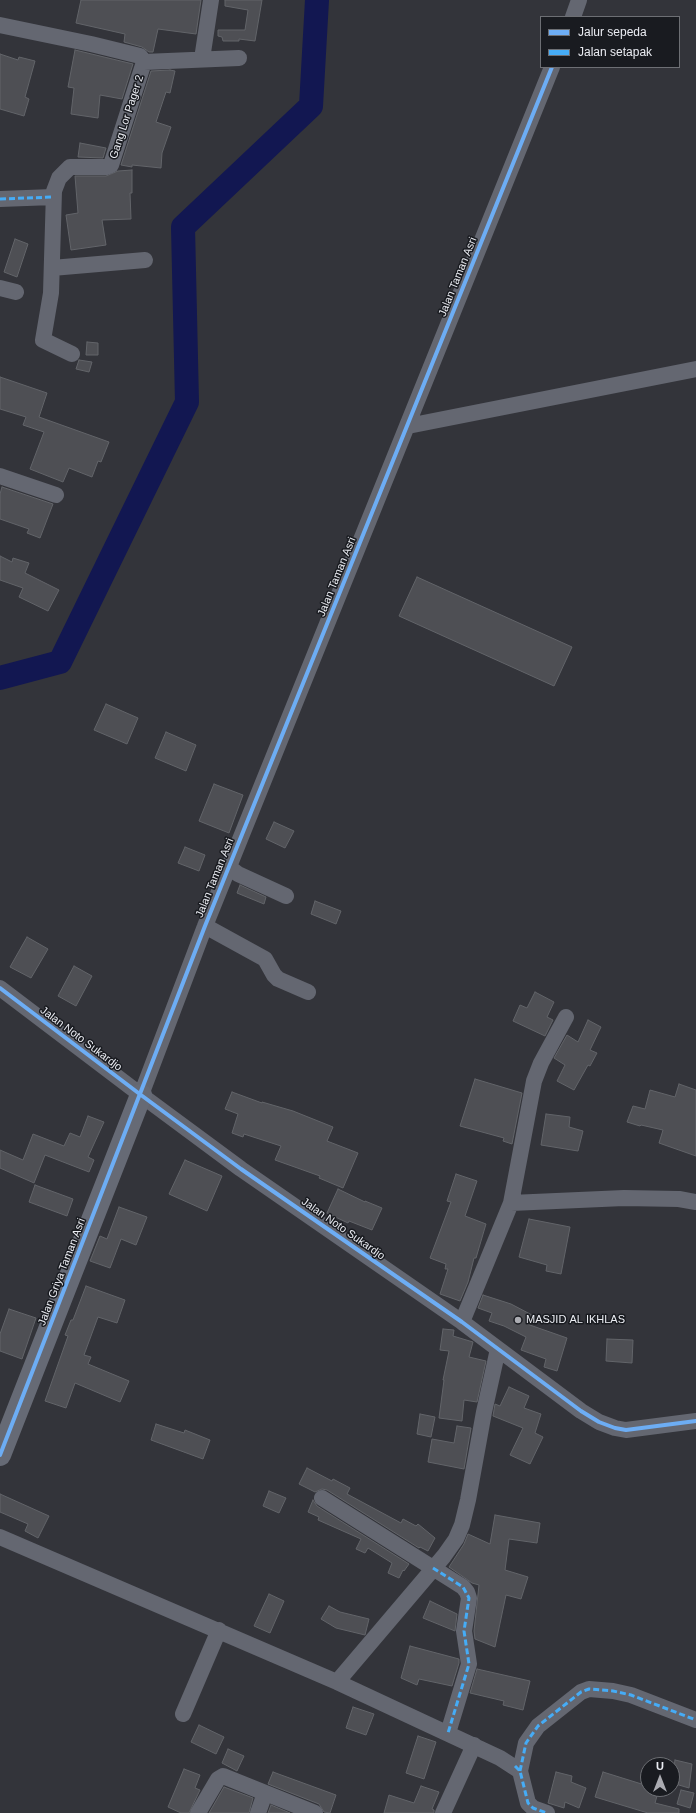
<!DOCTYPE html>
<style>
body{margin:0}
#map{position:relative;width:696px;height:1813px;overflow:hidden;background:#33343a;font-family:Arial,sans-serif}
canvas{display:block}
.legend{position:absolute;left:540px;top:16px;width:140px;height:52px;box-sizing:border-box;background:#191b20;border:1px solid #6d6f74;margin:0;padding:5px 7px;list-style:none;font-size:12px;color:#ebedf3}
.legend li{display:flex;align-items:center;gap:8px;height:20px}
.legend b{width:20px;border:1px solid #6d6f74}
.north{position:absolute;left:640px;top:1757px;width:40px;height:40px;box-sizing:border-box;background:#191b20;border:1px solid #6d6f74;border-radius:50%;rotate:0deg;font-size:11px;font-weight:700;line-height:16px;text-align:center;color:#ebedf3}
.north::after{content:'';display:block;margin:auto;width:14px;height:18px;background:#abacb2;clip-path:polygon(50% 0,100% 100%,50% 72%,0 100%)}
</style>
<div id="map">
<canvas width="696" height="1813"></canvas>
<ul class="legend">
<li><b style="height:5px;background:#6dadf4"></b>Jalur sepeda</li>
<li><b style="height:5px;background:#46acf6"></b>Jalan setapak</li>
</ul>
<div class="north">U</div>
</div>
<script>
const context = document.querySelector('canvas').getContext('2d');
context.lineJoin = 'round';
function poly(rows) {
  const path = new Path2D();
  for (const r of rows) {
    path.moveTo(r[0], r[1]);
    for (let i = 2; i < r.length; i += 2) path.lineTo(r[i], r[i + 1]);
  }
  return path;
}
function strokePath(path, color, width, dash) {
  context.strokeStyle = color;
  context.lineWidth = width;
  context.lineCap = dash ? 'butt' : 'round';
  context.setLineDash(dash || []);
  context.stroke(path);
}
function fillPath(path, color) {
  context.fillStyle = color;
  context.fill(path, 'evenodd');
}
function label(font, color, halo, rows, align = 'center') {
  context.font = font + ' Arial,sans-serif';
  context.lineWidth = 3;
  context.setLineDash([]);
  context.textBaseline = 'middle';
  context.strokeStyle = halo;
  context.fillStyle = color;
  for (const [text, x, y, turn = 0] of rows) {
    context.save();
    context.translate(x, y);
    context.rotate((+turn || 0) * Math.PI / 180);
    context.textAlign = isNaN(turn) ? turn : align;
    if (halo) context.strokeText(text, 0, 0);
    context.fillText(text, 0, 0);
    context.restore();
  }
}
strokePath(poly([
 [0,678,60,662,187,402,183,227,311,106,317,0]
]), '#121751', 24);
const building = poly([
 [81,0,201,0,196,34,158,29,153,52,149,52,142,47,124,42,125,34,76,23,81,0],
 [225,0,262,0,255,41,239,39,239,41,223,41,222,37,218,36,218,30,245,30,248,10,225,6,225,0],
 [75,50,133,64,122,99,100,95,98,118,71,114,74,88,68,87,75,50],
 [0,54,18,60,19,57,35,61,25,97,29,99,24,116,0,109,0,54],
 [170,70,175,71,170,93,166,92,156,122,171,127,162,153,161,168,132,165,132,167,121,165,151,71,170,70],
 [80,143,106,148,103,158,78,157,80,143],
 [132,170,132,193,130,193,131,219,102,220,106,245,71,250,66,215,78,213,75,176,106,176,118,171,132,170],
 [15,239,28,244,17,277,4,272,15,239],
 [87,342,98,343,98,355,86,355,87,342],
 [79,360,92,362,89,372,76,369,79,360],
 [0,377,47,393,39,417,109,442,101,462,98,461,92,477,69,468,63,482,30,469,44,432,23,425,26,417,0,409,0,377],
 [2,487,53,504,40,538,27,533,29,529,0,519,0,494,2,487],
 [0,556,12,562,13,558,29,563,25,573,59,590,48,611,19,597,23,588,0,580,0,556],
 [417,577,572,647,554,686,399,616,417,577],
 [106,704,138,718,127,744,94,730,106,704],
 [166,732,196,745,186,771,155,758,166,732],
 [214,784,243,795,229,833,199,821,214,784],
 [274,822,294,831,285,848,266,839,274,822],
 [185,847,205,855,199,871,178,863,185,847],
 [240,885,266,897,264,904,237,893,240,885],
 [315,901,341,911,336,924,311,914,315,901],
 [27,937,48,949,31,978,10,967,27,937],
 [74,966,92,976,76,1006,58,996,74,966],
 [535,992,554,1002,547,1017,553,1020,545,1036,513,1021,520,1005,527,1008,535,992],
 [588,1020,601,1027,590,1050,597,1053,590,1066,588,1065,574,1090,557,1081,565,1065,554,1058,567,1035,578,1042,588,1020],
 [475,1079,522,1093,512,1144,503,1141,504,1138,460,1126,475,1079],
 [679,1084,696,1090,696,1156,659,1143,663,1130,641,1125,640,1126,627,1122,633,1106,645,1109,650,1090,675,1097,679,1084],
 [232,1092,262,1103,262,1102,293,1111,333,1127,327,1141,358,1153,343,1188,319,1178,320,1176,275,1160,281,1146,244,1134,243,1137,232,1133,238,1114,225,1109,232,1092],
 [546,1114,570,1117,569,1127,583,1131,578,1151,541,1145,546,1114],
 [88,1116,104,1122,88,1157,94,1160,89,1172,45,1155,34,1183,0,1168,0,1150,23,1160,33,1134,64,1146,70,1133,80,1137,88,1116],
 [185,1160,222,1176,207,1211,169,1194,185,1160],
 [456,1174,477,1181,465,1216,486,1224,476,1258,474,1258,468,1282,460,1301,440,1294,448,1269,445,1269,446,1264,430,1258,451,1202,447,1201,456,1174],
 [35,1185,73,1199,67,1216,29,1202,35,1185],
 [338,1189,365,1202,365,1201,382,1208,372,1230,349,1221,348,1223,327,1213,338,1189],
 [119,1207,147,1217,136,1245,121,1239,110,1268,90,1261,100,1236,107,1239,119,1207],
 [529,1219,570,1227,561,1274,546,1271,547,1265,519,1257,529,1219],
 [86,1286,125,1300,117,1323,98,1317,84,1355,91,1357,88,1364,129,1381,120,1402,75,1383,66,1408,45,1401,68,1336,65,1335,71,1320,73,1320,86,1286],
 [483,1295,511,1304,532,1315,527,1324,567,1338,557,1371,544,1367,546,1359,521,1350,526,1337,504,1326,489,1321,492,1313,478,1308,483,1295],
 [9,1309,36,1318,22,1359,0,1351,0,1334,9,1309],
 [443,1329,454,1330,453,1336,473,1342,469,1357,486,1361,477,1402,464,1400,462,1421,439,1418,444,1380,443,1380,449,1351,440,1350,443,1329],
 [607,1339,633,1340,632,1363,606,1361,607,1339],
 [509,1387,529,1396,524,1408,541,1414,535,1433,543,1437,530,1464,510,1455,523,1428,493,1416,495,1404,500,1406,509,1387],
 [420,1414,435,1417,431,1437,417,1434,420,1414],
 [156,1424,184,1433,185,1430,210,1440,203,1459,151,1440,156,1424],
 [457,1426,471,1428,464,1469,428,1462,432,1439,454,1443,457,1426],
 [307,1468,332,1481,333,1479,350,1488,347,1494,401,1523,403,1519,416,1526,418,1524,435,1538,428,1551,420,1547,419,1548,327,1490,322,1489,315,1492,299,1484,307,1468],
 [269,1491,286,1498,279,1513,263,1506,269,1491],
 [0,1494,49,1516,38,1538,25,1531,28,1524,0,1512,0,1494],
 [313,1500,317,1506,409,1564,404,1571,403,1570,399,1578,388,1573,392,1563,368,1548,365,1553,356,1549,361,1539,318,1520,319,1517,308,1512,313,1500],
 [495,1515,540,1523,537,1543,509,1539,505,1570,528,1577,521,1599,506,1595,495,1647,475,1639,474,1631,479,1585,472,1583,449,1567,464,1544,468,1534,490,1544,495,1515],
 [269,1594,284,1601,270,1633,254,1626,269,1594],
 [430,1601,457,1614,455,1631,423,1618,430,1601],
 [329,1606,340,1612,369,1619,365,1635,336,1628,321,1619,329,1606],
 [410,1646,459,1659,459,1663,452,1686,419,1679,417,1685,401,1678,410,1646],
 [477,1669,530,1681,523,1710,503,1705,504,1701,470,1693,477,1669],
 [353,1707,374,1714,366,1735,346,1728,353,1707],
 [199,1725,224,1737,216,1754,191,1742,199,1725],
 [418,1736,436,1742,424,1779,406,1773,418,1736],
 [228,1749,244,1756,237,1771,222,1763,228,1749],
 [675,1760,692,1764,689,1788,672,1783,675,1760],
 [184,1769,200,1775,195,1788,200,1790,189,1813,181,1813,168,1807,184,1769],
 [273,1772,336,1795,330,1813,324,1812,319,1804,268,1784,273,1772],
 [556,1772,572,1776,571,1782,586,1788,579,1808,565,1802,564,1808,548,1803,556,1772],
 [603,1772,648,1786,648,1789,659,1789,655,1803,679,1809,679,1813,648,1813,595,1797,603,1772],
 [421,1786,439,1792,432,1809,434,1810,434,1813,384,1813,389,1795,414,1803,421,1786],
 [224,1787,253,1798,249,1813,209,1813,224,1787],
 [681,1790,694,1793,690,1808,677,1804,681,1790],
 [271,1805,290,1813,268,1813,271,1805]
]);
fillPath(building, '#4e4f54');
strokePath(building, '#626469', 1);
strokePath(poly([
 [573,17,579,0],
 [0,25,91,44,140,56,144,62,111,165,106,167,70,167,59,178,54,191,51,293,43,340,72,354],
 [202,59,211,0],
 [144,62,239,58],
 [0,199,53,197],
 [52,268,145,260],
 [0,288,16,292],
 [408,426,696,369],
 [0,476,56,495],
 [229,867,238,874,286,896],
 [205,926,265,959,274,975,278,979,308,992],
 [0,988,141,1095,241,1169,462,1322,581,1411,599,1422,615,1428,626,1430,696,1421],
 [141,1095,205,926,552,67],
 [511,1203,624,1198,679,1199,696,1202],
 [462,1322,511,1203,534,1081,541,1063,566,1017],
 [322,1498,463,1587,467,1592,469,1598,464,1631,469,1664,448,1733],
 [0,1537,337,1682,500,1758,520,1771,528,1803,533,1808,547,1813],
 [337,1682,444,1556,456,1539,462,1525,468,1500,484,1412,498,1349],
 [183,1714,219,1630],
 [520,1771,526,1743,538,1726,581,1692,589,1689,613,1691,631,1695,696,1720],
 [198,1813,218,1779,223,1776,315,1813],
 [258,1813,265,1793],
 [443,1813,474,1745]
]), '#646771', 16);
strokePath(poly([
 [0,1455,141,1095]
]), '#666a75', 22);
strokePath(poly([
 [0,199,53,197],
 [433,1568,463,1587,469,1598,464,1631,469,1664,448,1733],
 [515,1766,520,1771,528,1803,533,1808,547,1813],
 [520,1771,526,1743,538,1726,581,1692,589,1689,613,1691,631,1695,696,1720]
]), '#46acf6', 3, [6, 3]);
strokePath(poly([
 [0,988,141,1095,241,1169,462,1322,581,1411,599,1422,615,1428,626,1430,696,1421],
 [0,1455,205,926,552,67]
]), '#6dadf4', 4);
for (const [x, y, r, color] of [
 [518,1320,4,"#abacb2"]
]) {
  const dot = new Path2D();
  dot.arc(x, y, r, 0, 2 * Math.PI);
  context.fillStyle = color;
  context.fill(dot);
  strokePath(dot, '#191b20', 1.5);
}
label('11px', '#ebedf3', '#191b20', [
 ["Gang Lor Pager 2",127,117,-72],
 ["Jalan Taman Asri",458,277,-68],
 ["Jalan Taman Asri",337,577,-68],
 ["Jalan Taman Asri",215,878,-68],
 ["Jalan Noto Sukardjo",81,1039,37],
 ["Jalan Noto Sukardjo",343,1229,35],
 ["Jalan Griya Taman Asri",62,1272,-69]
]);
label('11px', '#ebedf3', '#191b20', [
 ["MASJID AL IKHLAS",526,1320]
], 'left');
</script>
